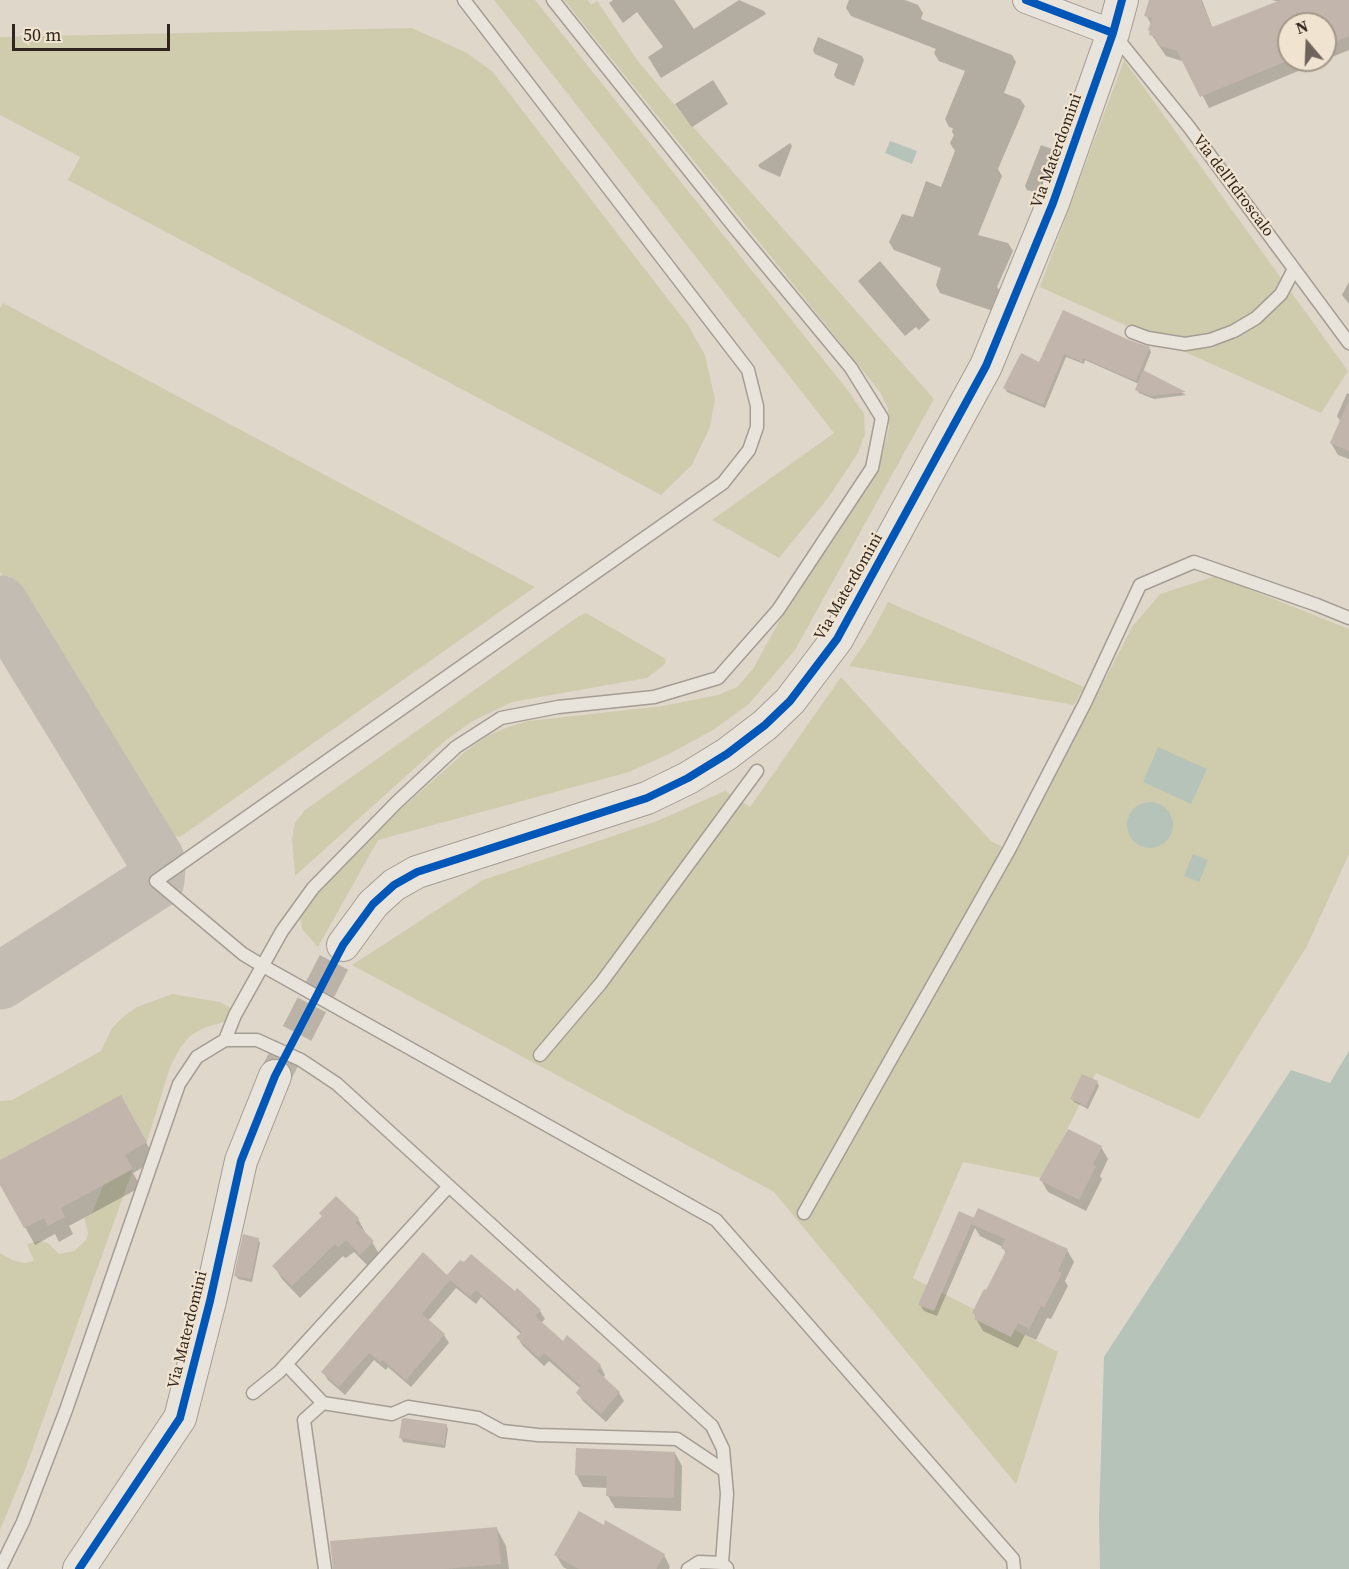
<!DOCTYPE html>
<style>
body{margin:0}
#map{position:relative;width:1349px;height:1569px;overflow:hidden;background:#dfd7ca;font-family:"Source Serif 4",serif}
canvas{display:block}
.north{position:absolute;left:1277px;top:12px;width:60px;height:60px;box-sizing:border-box;background:#f0e4d1;border:2px solid #a39889;border-radius:50%;rotate:341deg;font-size:16px;font-weight:700;line-height:24px;text-align:center;color:#30251e}
.north::after{content:'';display:block;margin:auto;width:21px;height:27px;background:#6d635a;clip-path:polygon(50% 0,100% 100%,50% 72%,0 100%)}
.scale{position:absolute;left:12px;top:24px;width:158px;height:27px;box-sizing:border-box;border:3px solid #30251e;border-top:0;padding-left:8px;font-size:18px;line-height:21px;white-space:nowrap;color:#30251e;-webkit-text-stroke:4px #f0e4d1;paint-order:stroke}
</style>
<div id="map">
<canvas width="1349" height="1569"></canvas>
<div class="north">N</div>
<div class="scale">50 m</div>
</div>
<script>
const context = document.querySelector('canvas').getContext('2d');
context.lineJoin = 'round';
function fillPath(path, color) {
  context.fillStyle = color;
  context.fill(path, 'evenodd');
}
function poly(rows) {
  const path = new Path2D();
  for (const r of rows) {
    if (r.length === 3) {
      path.moveTo(r[0] + r[2], r[1]);
      path.arc(r[0], r[1], r[2], 0, 2 * Math.PI);
      continue;
    }
    path.moveTo(r[0], r[1]);
    for (let i = 2; i < r.length; i += 2) path.lineTo(r[i], r[i + 1]);
  }
  return path;
}
function strokePath(path, color, width, dash) {
  context.strokeStyle = color;
  context.lineWidth = width;
  context.lineCap = dash ? 'butt' : 'round';
  context.setLineDash(dash || []);
  context.stroke(path);
}
function label(font, color, halo, rows, align = 'center') {
  context.font = font + ' "Source Serif 4",serif';
  context.lineWidth = 4.5;
  context.setLineDash([]);
  context.textBaseline = 'middle';
  context.strokeStyle = halo;
  context.fillStyle = color;
  for (const [text, x, y, turn = 0] of rows) {
    context.save();
    context.translate(x, y);
    context.rotate((+turn || 0) * Math.PI / 180);
    context.textAlign = isNaN(turn) ? turn : align;
    if (halo) context.strokeText(text, 0, 0);
    context.fillText(text, 0, 0);
    context.restore();
  }
}
fillPath(poly([
 [494,0,535,0,850,393,864,414,865,434,858,453,828,498,779,558,712,520,834,433],
 [564,0,588,0,591,5,597,1,638,61,687,120,934,399,795,650,749,704,713,730,669,754,629,772,378,840,318,947,302,929,298,905,372,835,466,751,487,736,508,727,528,721,663,706,718,695,737,687,753,669,805,574,882,455,889,428,888,408,880,392],
 [412,28,465,52,492,71,688,325,705,355,715,399,710,427,692,465,661,495,68,180,80,157,0,115,0,37],
 [1124,60,1348,371,1321,413,1040,287],
 [3,303,535,587,180,837,162,834,0,572,0,308],
 [1216,576,1349,629,1349,854,1307,946,1199,1119,1096,1073,1042,1178,963,1162,913,1278,1058,1352,1016,1484,774,1192,352,965,483,880,657,821,725,791,750,807,841,677,992,842,1016,852,1132,627,1160,594],
 [888,602,1084,687,1074,705,849,666,871,634],
 [586,613,666,659,665,664,647,678,512,702,471,722,446,740,295,876,292,839,295,823,305,810,579,616],
 [172,994,220,1002,232,1009,228,1021,206,1027,191,1035,180,1048,170,1067,147,1142,129,1109,105,1122,97,1108,0,1160,0,1101,12,1100,101,1051,112,1028,123,1017,137,1007],
 [133,1169,25,1470,0,1530,0,1253,14,1261,25,1263,34,1261,27,1244,38,1241,48,1243,59,1254,74,1251,86,1240,88,1233,84,1218,92,1213,104,1184]
]), '#cfccae');
fillPath(poly([
 [890,141,917,151,912,164,885,153],
 [1158,747,1207,769,1191,804,1143,782],
 [1150,825,23],
 [1193,854,1208,860,1199,882,1184,876],
 [1349,1051,1349,1569,1100,1569,1099,1517,1104,1357,1291,1070,1330,1083]
]), '#b6c3b9');
fillPath(poly([
 [613,0,674,0,694,29,739,0,764,11,766,14,661,78,648,57,663,47,637,12,623,23,609,3],
 [849,0,905,0,918,5,923,13,921,19,1012,55,1016,62,1004,93,1020,99,1025,106,998,169,1002,176,978,235,1008,243,1013,251,997,287,1003,295,996,312,940,293,936,285,941,268,894,250,889,242,902,214,913,217,926,181,941,187,955,151,950,143,954,135,952,132,953,128,949,127,945,119,965,71,939,61,934,53,936,49,851,16,846,8],
 [1151,0,1202,0,1213,29,1279,2,1272,0,1349,0,1349,50,1209,108,1185,62,1166,56,1151,34,1149,30,1151,24,1146,15],
 [1289,24,1325,24,1325,60,1289,60],
 [818,37,862,56,864,60,854,86,836,78,834,75,838,64,815,54,813,50],
 [713,80,728,104,692,127,675,104],
 [790,143,792,146,780,177,760,168,758,165],
 [1041,145,1052,149,1054,153,1040,194,1027,190,1025,186],
 [880,261,930,320,919,330,916,327,905,336,858,281],
 [1349,282,1349,304,1342,295],
 [1064,312,1129,341,1149,348,1151,352,1143,372,1186,395,1154,399,1139,393,1137,390,1139,384,1085,360,1084,364,1066,357,1045,408,1007,392,1005,388,1040,364],
 [1347,393,1349,394,1349,459,1338,455,1331,443,1341,422,1337,416],
 [1097,1082,1099,1086,1088,1109,1074,1102,1072,1099],
 [120,1097,156,1160,133,1173,141,1187,69,1226,73,1234,59,1242,55,1234,35,1245,0,1182,0,1161],
 [1101,1147,1108,1159,1100,1176,1102,1179,1086,1211,1048,1192,1041,1180],
 [960,1213,1067,1250,1074,1262,1065,1281,1068,1286,1051,1319,1047,1318,1036,1340,1025,1335,1018,1348,983,1331,976,1319,974,1312,987,1292,1006,1254,1003,1247,980,1236,975,1228,937,1316,924,1311,920,1305],
 [323,1217,358,1219,365,1232,364,1234,372,1242,380,1255,368,1266,354,1252,346,1258,343,1256,300,1298,282,1279,274,1266],
 [258,1239,260,1243,252,1282,238,1279,236,1275],
 [447,1277,540,1311,545,1319,541,1323,563,1343,567,1338,600,1366,605,1375,603,1378,619,1393,624,1401,606,1422,583,1401,578,1393,581,1389,549,1361,544,1366,523,1346,518,1338,521,1334,481,1297,476,1304,456,1288,428,1321,444,1335,449,1343,411,1387,388,1367,386,1370,374,1360,345,1395,328,1380,323,1372],
 [446,1425,448,1429,445,1448,403,1442,401,1438],
 [675,1453,682,1466,681,1511,615,1508,608,1496,608,1488,583,1487,576,1474],
 [497,1529,506,1546,509,1569,334,1569],
 [556,1555,664,1555,670,1567,669,1569,567,1569,563,1567]
]), '#0003');
strokePath(poly([
 [0,604,156,859,157,868,156,881,0,981]
]), '#c3bcb2', 57);
fillPath(poly([
 [1149,0,1201,0,1212,27,1281,0,1349,0,1349,36,1325,46,1325,24,1289,24,1289,60,1200,97,1177,51,1157,45,1158,41,1155,40,1156,37,1149,35,1150,31,1148,30,1152,18,1144,16],
 [1063,310,1129,340,1150,347,1136,381,1083,358,1082,362,1064,354,1043,405,1003,388,1021,353,1039,362],
 [1143,370,1186,392,1151,396,1135,390],
 [1349,400,1349,451,1330,443],
 [1082,1074,1098,1081,1086,1106,1070,1099],
 [121,1095,147,1142,125,1155,133,1169,61,1208,65,1217,48,1226,44,1218,24,1228,0,1185,0,1160],
 [1068,1129,1102,1146,1093,1165,1096,1166,1079,1200,1039,1180],
 [336,1196,359,1218,356,1223,374,1241,360,1255,346,1240,338,1247,335,1244,292,1286,272,1266,322,1216,319,1213],
 [978,1208,1068,1249,1058,1271,1062,1273,1044,1308,1041,1306,1029,1329,1018,1323,1011,1337,974,1319,976,1315,972,1313,984,1289,986,1290,1006,1251,1001,1248,1005,1239,971,1224],
 [959,1211,974,1218,934,1311,918,1305],
 [243,1234,259,1238,251,1279,234,1276],
 [423,1252,447,1275,460,1260,464,1262,471,1254,515,1291,517,1288,541,1310,535,1316,563,1341,567,1335,601,1365,597,1371,620,1392,601,1414,576,1393,581,1386,544,1353,539,1358,516,1337,522,1332,476,1290,470,1297,450,1280,422,1314,445,1334,406,1380,383,1360,380,1362,369,1353,339,1387,321,1372],
 [404,1418,447,1424,444,1445,399,1438,402,1419],
 [576,1448,675,1452,674,1498,606,1496,607,1476,575,1475],
 [579,1511,604,1525,605,1520,665,1554,656,1569,579,1569,554,1555],
 [497,1527,501,1564,445,1569,333,1569,330,1541]
]), '#c2b5ac');
strokePath(poly([
 [275,1076,343,945]
]), '#bcb3a8', 32, [32, 16]);
const service = poly([
 [464,0,748,370,757,406,757,427,749,450,723,483,156,881,243,954,263,966,716,1220,1013,1559,1014,1569],
 [1116,37,1189,127,1349,343],
 [1132,332,1148,338,1185,344,1210,340,1234,331,1256,318,1281,294,1294,269],
 [225,1040,235,1015,282,931,313,888,396,803,456,747,501,718,558,707,654,697,718,678,778,610,872,468,882,418,851,368,735,228,553,0],
 [540,1055,601,983,757,771],
 [804,1213,1009,850,1085,703,1140,585,1194,562,1317,605,1349,618],
 [286,1364,323,1403,392,1414,408,1407,478,1418,502,1431,538,1435,677,1439,725,1471],
 [253,1393,279,1372,449,1186],
 [323,1403,304,1420,325,1569],
 [0,1569,23,1522,66,1410,179,1084,197,1057,225,1040,257,1040,301,1060,337,1084,712,1426,723,1449,727,1494,722,1563],
 [688,1569,699,1562,722,1563,727,1568]
]);
const minor = poly([
 [1026,0,1113,33]
]);
const tertiary = poly([
 [343,945,373,904,394,885,417,872,647,798,688,778,727,754,765,725,790,701,837,639,986,366,1053,203,1113,33,1122,0],
 [79,1569,180,1418,210,1301,241,1161,275,1076]
]);
strokePath(service, '#a49d94', 15);
strokePath(minor, '#a49d94', 28);
strokePath(tertiary, '#a49d94', 34);
strokePath(service, '#e8e3db', 12);
strokePath(minor, '#e8e3db', 26);
strokePath(tertiary, '#e8e3db', 32);
strokePath(poly([
 [1026,0,1113,33],
 [79,1569,180,1418,210,1301,241,1161,275,1076,343,945,373,904,394,885,417,872,647,798,688,778,727,754,765,725,790,701,837,639,986,366,1053,203,1113,33,1122,0]
]), '#0057b8', 8);
label('16px', '#30251e', '#f0e4d1', [
 ["Via Materdomini",1057,151,-70],
 ["Via dell'Idroscalo",1233,186,53],
 ["Via Materdomini",849,587,-60],
 ["Via Materdomini",188,1330,-76]
]);
</script>
